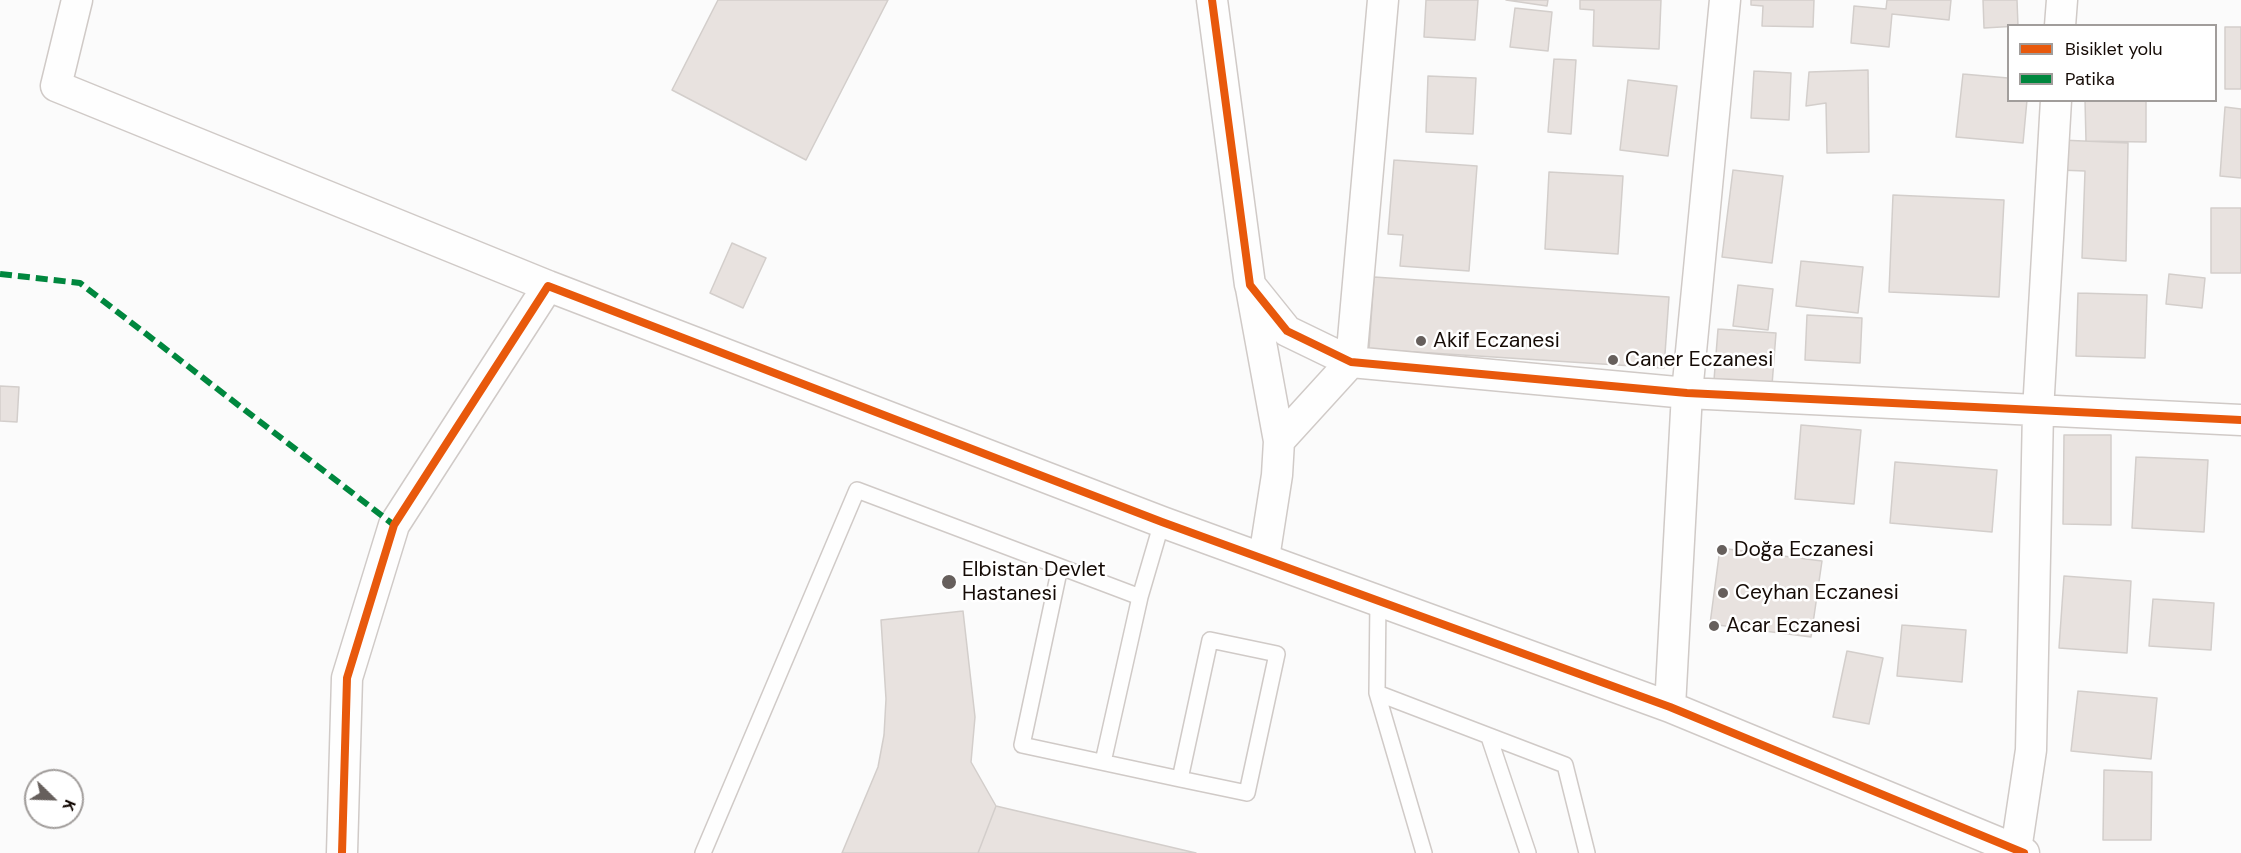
<!DOCTYPE html>
<meta charset="utf-8">
<style>
body{margin:0}
#map{position:relative;width:2241px;height:853px;overflow:hidden;background:#fbfbfb;font-family:"DM Sans",sans-serif}
canvas{display:block}
.legend{position:absolute;left:2007px;top:24px;width:210px;height:78px;box-sizing:border-box;background:#fff;border:2px solid #a19d9b;margin:0;padding:8px 10px;list-style:none;font-size:18px;color:#150b06}
.legend li{display:flex;align-items:center;gap:12px;height:30px}
.legend b{width:30px;border:2px solid #a19d9b}
.north{position:absolute;left:24px;top:769px;width:60px;height:60px;box-sizing:border-box;background:#fff;border:2px solid #a19d9b;border-radius:50%;rotate:113deg;font-size:16px;font-weight:700;line-height:24px;text-align:center;color:#150b06}
.north::after{content:'';display:block;margin:auto;width:21px;height:27px;background:#665f5c;clip-path:polygon(50% 0,100% 100%,50% 72%,0 100%)}
</style>
<div id="map">
<canvas width="2241" height="853"></canvas>
<ul class="legend">
<li><b style="height:8px;background:#e8590c"></b>Bisiklet yolu</li>
<li><b style="height:8px;background:#00873e"></b>Patika</li>
</ul>
<div class="north">K</div>
</div>
<script>
const context = document.querySelector('canvas').getContext('2d');
context.lineJoin = 'round';
function fillPath(path, color) {
  context.fillStyle = color;
  context.fill(path, 'evenodd');
}
function poly(rows) {
  const path = new Path2D();
  for (const r of rows) {
    path.moveTo(r[0], r[1]);
    for (let i = 2; i < r.length; i += 2) path.lineTo(r[i], r[i + 1]);
  }
  return path;
}
function strokePath(path, color, width, dash) {
  context.strokeStyle = color;
  context.lineWidth = width;
  context.lineCap = dash ? 'butt' : 'round';
  context.setLineDash(dash || []);
  context.stroke(path);
}
function label(font, color, halo, rows, align = 'center') {
  context.font = font + ' "DM Sans",sans-serif';
  context.lineWidth = 5;
  context.setLineDash([]);
  context.textBaseline = 'middle';
  context.strokeStyle = halo;
  context.fillStyle = color;
  for (const [text, x, y, turn = 0] of rows) {
    context.save();
    context.translate(x, y);
    context.rotate((+turn || 0) * Math.PI / 180);
    context.textAlign = isNaN(turn) ? turn : align;
    if (halo) context.strokeText(text, 0, 0);
    context.fillText(text, 0, 0);
    context.restore();
  }
}
const building = poly([
 [718,0,888,0,806,160,672,90,718,0],
 [1426,0,1478,0,1475,40,1424,37,1426,0],
 [1506,0,1548,0,1547,6,1506,0],
 [1580,0,1661,0,1659,49,1593,46,1594,10,1580,9,1580,0],
 [1751,0,1814,0,1813,27,1762,26,1763,6,1751,5,1751,0],
 [1887,0,1951,0,1949,20,1892,14,1889,47,1851,43,1854,6,1886,9,1887,0],
 [1983,0,2017,0,2018,26,1984,28,1983,0],
 [1515,8,1552,12,1548,51,1510,47,1515,8],
 [2225,27,2241,27,2241,89,2225,89,2225,27],
 [1554,59,1576,60,1571,134,1548,132,1554,59],
 [1868,70,1869,152,1827,153,1826,103,1806,106,1809,72,1868,70],
 [1754,71,1791,73,1789,120,1751,118,1754,71],
 [1963,74,2008,78,2008,100,2027,100,2023,143,1956,137,1963,74],
 [1428,76,1476,78,1473,134,1426,132,1428,76],
 [1628,80,1677,86,1668,156,1620,150,1628,80],
 [2085,100,2146,100,2146,142,2086,141,2085,100],
 [2225,107,2241,109,2241,178,2220,176,2225,107],
 [2061,140,2128,143,2126,261,2082,258,2085,171,2059,170,2061,140],
 [1394,160,1477,166,1469,271,1400,266,1403,235,1388,234,1394,160],
 [1733,170,1783,176,1772,263,1722,257,1733,170],
 [1549,172,1623,176,1618,254,1545,249,1549,172],
 [1893,195,2004,200,1999,297,1889,292,1893,195],
 [2211,208,2241,208,2241,273,2211,273,2211,208],
 [732,243,766,258,743,308,710,293,732,243],
 [1801,261,1863,267,1858,313,1796,306,1801,261],
 [2169,274,2205,278,2202,308,2166,304,2169,274],
 [1374,277,1669,297,1664,368,1369,349,1374,277],
 [1738,285,1773,289,1768,330,1733,326,1738,285],
 [2078,293,2147,295,2145,358,2076,356,2078,293],
 [1807,315,1862,318,1860,363,1805,360,1807,315],
 [1718,329,1776,333,1772,385,1714,380,1718,329],
 [0,386,19,387,17,422,0,421,0,386],
 [1801,425,1861,430,1854,504,1795,499,1801,425],
 [2064,435,2111,435,2111,525,2063,524,2064,435],
 [2136,457,2208,460,2204,532,2132,528,2136,457],
 [1895,462,1997,470,1992,532,1890,523,1895,462],
 [1720,548,1822,561,1811,637,1710,624,1720,548],
 [2064,576,2131,581,2127,653,2059,648,2064,576],
 [2153,599,2214,603,2211,650,2149,646,2153,599],
 [963,611,975,717,971,762,996,806,978,853,842,853,878,767,884,735,886,699,881,620,963,611],
 [1902,625,1966,630,1962,682,1897,676,1902,625],
 [1847,651,1883,658,1869,724,1833,717,1847,651],
 [2078,691,2157,698,2151,759,2071,751,2078,691],
 [2104,770,2152,772,2151,840,2103,840,2104,770],
 [996,806,1196,853,978,853,996,806]
]);
fillPath(building, '#e8e2df');
strokePath(building, '#d3cecb', 1.5);
const service = poly([
 [1060,567,1022,745,1180,779,1247,793,1277,654,1210,640,1180,779],
 [1378,599,1377,693,1424,853],
 [1377,693,1565,765,1587,853],
 [1489,737,1528,853],
 [1103,762,1140,597,1162,522],
 [703,853,857,490,1140,597]
]);
const minor = poly([
 [77,0,56,86,548,286],
 [1212,0,1250,285,1287,331,1351,362,1687,393,2241,420],
 [2060,26,2062,0],
 [1251,288,1279,441],
 [1264,558,1277,475,1279,441,1351,362,1383,0],
 [1670,707,1687,393,1725,0],
 [2016,850,2031,750,2038,411,2056,100],
 [342,853,347,678,394,525,548,286,1162,522,1670,707,2024,853]
]);
strokePath(service, '#d0cac7', 18);
strokePath(minor, '#d0cac7', 33);
strokePath(service, '#fefefe', 15);
strokePath(minor, '#fefefe', 30);
strokePath(poly([
 [0,274,80,283,394,525]
]), '#00873e', 6, [12, 6]);
strokePath(poly([
 [1212,0,1250,285,1287,331,1351,362,1687,393,2241,420],
 [342,853,347,678,394,525,548,286,1162,522,1670,707,2024,853]
]), '#e8590c', 8);
for (const [x, y, r, color] of [
 [1421,341,6,"#665f5c"],
 [1613,360,6,"#665f5c"],
 [1722,550,6,"#665f5c"],
 [949,582,8,"#665f5c"],
 [1723,593,6,"#665f5c"],
 [1714,626,6,"#665f5c"]
]) {
  const dot = new Path2D();
  dot.arc(x, y, r, 0, 2 * Math.PI);
  context.fillStyle = color;
  context.fill(dot);
  strokePath(dot, '#fff', 2);
}
label('21px', '#150b06', '#fff', [
 ["Akif Eczanesi",1433,341],
 ["Caner Eczanesi",1625,360],
 ["Doğa Eczanesi",1734,550],
 ["Elbistan Devlet",962,570],
 ["Hastanesi",962,594],
 ["Ceyhan Eczanesi",1735,593],
 ["Acar Eczanesi",1726,626]
], 'left');
</script>
